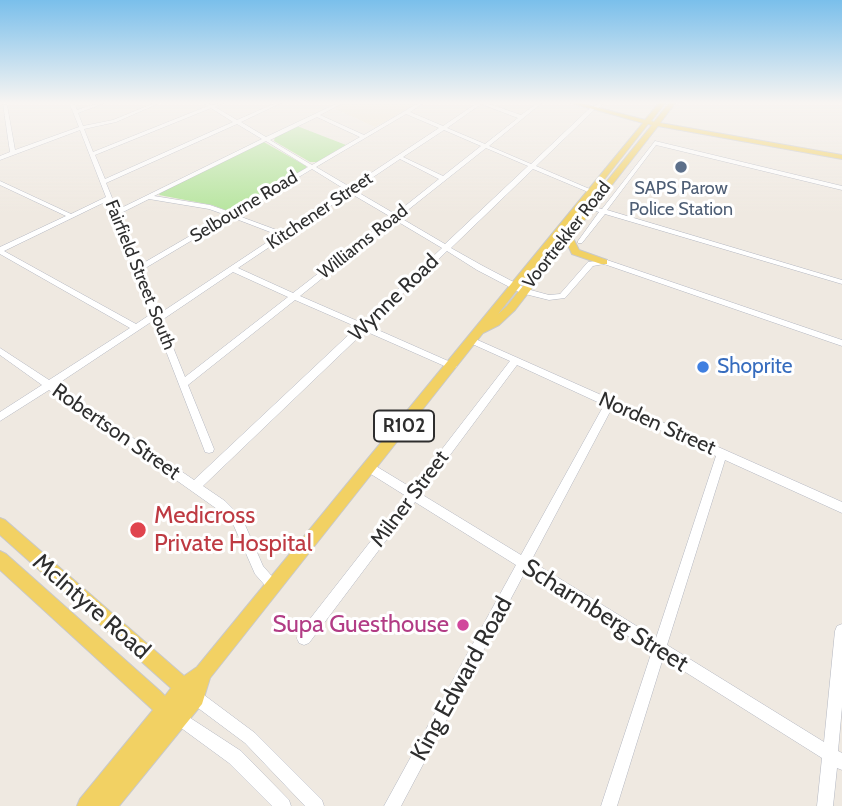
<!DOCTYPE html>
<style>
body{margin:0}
canvas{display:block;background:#efe9e1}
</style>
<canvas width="842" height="806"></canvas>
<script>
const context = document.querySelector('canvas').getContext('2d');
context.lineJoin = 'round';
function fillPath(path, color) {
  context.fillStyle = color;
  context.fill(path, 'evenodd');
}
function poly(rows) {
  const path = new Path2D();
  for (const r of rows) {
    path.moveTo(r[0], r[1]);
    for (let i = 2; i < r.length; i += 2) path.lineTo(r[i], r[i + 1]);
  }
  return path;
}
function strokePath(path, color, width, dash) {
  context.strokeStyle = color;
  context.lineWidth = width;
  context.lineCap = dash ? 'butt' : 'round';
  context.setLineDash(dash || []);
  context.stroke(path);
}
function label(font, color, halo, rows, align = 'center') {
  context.font = font + ' Cabin,sans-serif';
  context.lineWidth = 6;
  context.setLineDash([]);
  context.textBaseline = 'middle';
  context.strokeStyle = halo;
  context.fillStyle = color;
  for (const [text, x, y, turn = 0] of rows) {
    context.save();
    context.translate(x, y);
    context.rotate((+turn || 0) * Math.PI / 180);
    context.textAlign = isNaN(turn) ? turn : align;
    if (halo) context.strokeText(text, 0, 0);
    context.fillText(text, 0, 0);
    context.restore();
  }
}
fillPath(poly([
 [347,102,420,102,375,127,334,108]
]), '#f0e6d1');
fillPath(poly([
 [297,126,346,145,317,162,310,162,274,141,275,137],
 [262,141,306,166,306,169,231,212,212,205,159,195,161,192]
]), '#b6e59e');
const minor = poly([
 [69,102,73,102,77,110,102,102,107,102,78,113,83,126,113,120,157,102,162,102,116,122,84,129,93,152,208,106,202,102,206,102,212,105,225,102,215,107,237,120,278,102,283,102,241,122,266,137,340,102,345,102,320,115,364,135,420,102,425,102,410,112,443,126,477,103,477,102,484,102,521,115,539,102,543,102,489,146,531,164,590,108,594,108,594,110,536,166,592,190,592,192,588,192,533,169,451,248,483,266,527,289,549,295,560,294,588,262,607,260,842,340,842,346,604,264,593,266,565,298,549,300,521,293,477,270,447,251,369,326,455,364,457,366,455,368,449,368,365,331,203,486,225,501,242,518,263,566,277,582,279,586,277,590,273,592,269,590,255,574,234,526,217,509,49,390,0,421,0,412,42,385,0,355,0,348,49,380,130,328,0,254,0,247,66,216,0,185,0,181,71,214,106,197,80,130,0,160,0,156,10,152,3,104,7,105,15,150,79,127,69,102],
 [481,104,518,118,485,144,447,128,481,104],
 [211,108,233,122,105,179,95,155,211,108],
 [406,114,439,128,350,187,316,167,406,114],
 [317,117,360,137,312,165,270,140,317,117],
 [237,124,262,139,117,210,106,183,237,124],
 [444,130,481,146,443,176,403,157,444,130],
 [266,141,308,167,230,212,210,205,154,196,266,141],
 [486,148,528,166,445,244,399,217,486,148],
 [400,159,439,179,395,214,354,190,400,159],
 [312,169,346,190,282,232,236,215,312,169],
 [350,193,391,217,293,293,238,268,350,193],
 [149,199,209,209,226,215,140,265,119,214,149,199],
 [107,201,151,314,136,324,4,251,107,201],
 [231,217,278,235,159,314,142,270,231,217],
 [395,220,442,248,362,323,300,296,395,220],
 [233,272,288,297,185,377,162,320,233,272],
 [295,300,357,327,194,480,56,385,154,320,204,449,205,452,209,453,213,452,214,449,188,385,295,300],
 [602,102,606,102,598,108,594,108,594,106,602,102],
 [655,141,842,186,842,190,656,145,607,210,842,280,842,284,605,214,582,243,578,243,578,241,599,212,577,205,577,203,602,209,655,141],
 [473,338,842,502,842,513,725,460,667,645,824,742,835,631,837,626,842,624,842,707,838,751,842,753,842,770,837,768,833,806,817,806,822,758,663,658,617,806,601,806,652,651,525,572,401,806,384,806,516,565,415,502,309,643,304,645,299,643,297,638,299,633,406,496,366,471,365,468,366,465,370,463,374,465,412,488,510,361,470,343,469,341,473,338],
 [517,365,604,405,521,555,421,494,517,365],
 [612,408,716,456,656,638,531,561,612,408],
 [195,690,200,692,255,733,322,800,324,806,305,806,245,743,190,702,188,697,190,692,195,690],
 [178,710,241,751,289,800,291,806,272,806,229,763,173,722,171,717,173,712,178,710]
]);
const major = poly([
 [568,102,576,102,645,120,660,102,666,102,651,121,654,122,670,102,676,102,660,123,842,155,842,159,658,126,572,236,579,250,607,260,607,264,601,264,572,254,567,243,515,310,499,325,483,333,210,678,202,704,119,806,77,806,80,799,153,710,0,570,0,551,6,554,160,691,165,696,171,688,0,535,0,518,5,520,184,676,197,667,643,123,568,102],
 [648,124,652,125,507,306,498,314,648,124]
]);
strokePath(minor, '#b4b7c1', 1);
strokePath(major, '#c9c9c9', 2);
fillPath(minor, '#fff');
fillPath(major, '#f2d163');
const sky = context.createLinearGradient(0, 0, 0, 214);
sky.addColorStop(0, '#7abfeb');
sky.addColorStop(0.48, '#f8f5f2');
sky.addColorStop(1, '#f8f5f200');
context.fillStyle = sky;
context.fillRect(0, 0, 842, 214);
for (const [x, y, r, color] of [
 [681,167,7,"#5c6f8a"],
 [703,367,7,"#3f7fe0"],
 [138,530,9,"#e0444e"],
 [463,625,7,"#d1479c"]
]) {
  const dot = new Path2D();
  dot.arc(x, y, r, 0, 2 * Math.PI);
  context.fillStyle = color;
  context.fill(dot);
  strokePath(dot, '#fff', 2.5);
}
label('18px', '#4e5e75', '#fff', [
 ["SAPS Parow",681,189],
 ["Police Station",681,210]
]);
label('18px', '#2e2e2e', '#fff', [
 ["Selbourne Road",244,207,-31],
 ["Kitchener Street",320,211,-34],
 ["Voortrekker Road",567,235,-52],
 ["Williams Road",363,242,-38],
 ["Fairfield Street South",140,275,68]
]);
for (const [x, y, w] of [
 [404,426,60]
]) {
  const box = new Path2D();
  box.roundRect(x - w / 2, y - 15.5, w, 31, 5);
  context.fillStyle = '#fff';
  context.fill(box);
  strokePath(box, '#2e2e2e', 2);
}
label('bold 19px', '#2e2e2e', null, [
 ["R102",404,426]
]);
label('21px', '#2e2e2e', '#fff', [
 ["Wynne Road",394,298,-44],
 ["Norden Street",657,424,24],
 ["Robertson Street",116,432,35],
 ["Milner Street",410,499,-53]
]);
label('21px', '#366cbe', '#fff', [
 ["Shoprite",717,367]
], 'left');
label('24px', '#be3a42', '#fff', [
 ["Medicross",154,516],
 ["Private Hospital",154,544]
], 'left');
label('24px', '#2e2e2e', '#fff', [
 ["McIntyre Road",91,607,41],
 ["Scharmberg Street",605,616,32],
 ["King Edward Road",462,679,-61]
]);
label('24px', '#b23c85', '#fff', [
 ["Supa Guesthouse",449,625]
], 'right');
</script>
